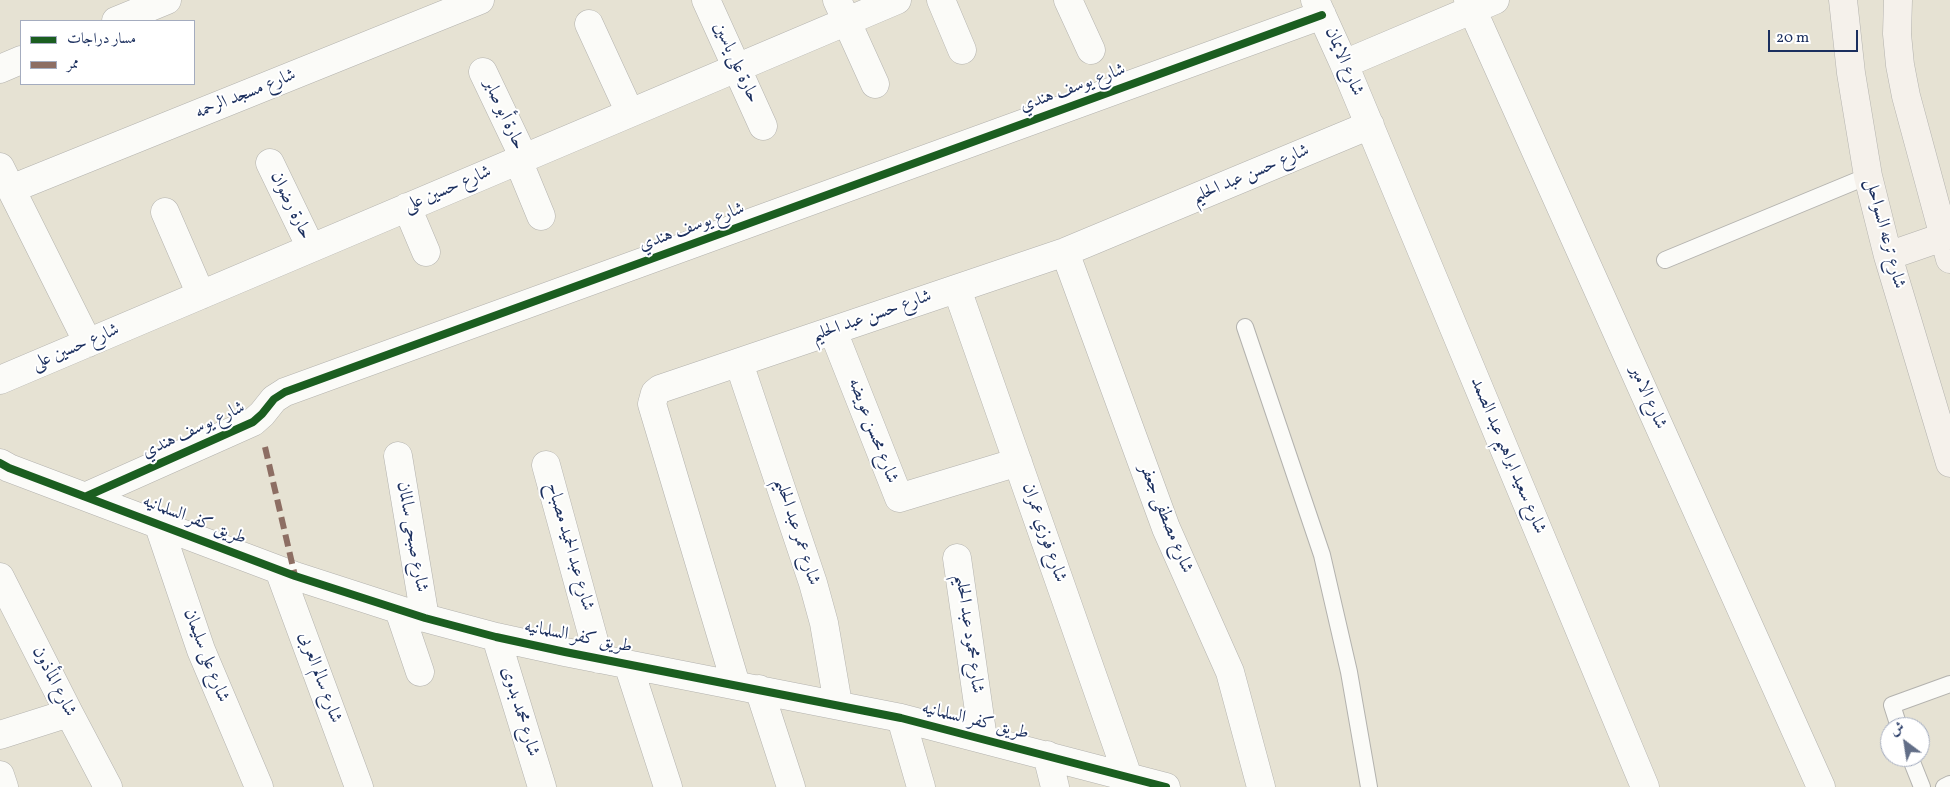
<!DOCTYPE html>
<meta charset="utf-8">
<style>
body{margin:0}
#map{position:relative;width:1950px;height:787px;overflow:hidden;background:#e6e2d3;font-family:Vollkorn,Amiri,serif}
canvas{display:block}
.legend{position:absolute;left:20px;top:20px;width:175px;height:65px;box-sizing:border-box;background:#fff;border:1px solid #a4acbf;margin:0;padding:6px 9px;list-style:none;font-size:15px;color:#1b2f5e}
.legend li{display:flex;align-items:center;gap:10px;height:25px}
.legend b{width:25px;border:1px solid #a4acbf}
.north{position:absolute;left:1880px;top:717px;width:50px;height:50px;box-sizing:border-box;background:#fff;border:1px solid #a4acbf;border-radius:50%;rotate:329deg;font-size:14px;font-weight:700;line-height:20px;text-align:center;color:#1b2f5e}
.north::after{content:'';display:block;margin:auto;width:18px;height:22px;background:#626e87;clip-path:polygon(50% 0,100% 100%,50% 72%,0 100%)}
.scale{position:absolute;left:1768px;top:30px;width:90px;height:22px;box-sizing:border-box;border:2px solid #1b2f5e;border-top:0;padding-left:6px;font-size:15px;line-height:18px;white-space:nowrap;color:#1b2f5e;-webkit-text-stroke:4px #fff;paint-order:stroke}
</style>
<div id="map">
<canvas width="1950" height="787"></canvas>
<ul class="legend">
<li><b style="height:6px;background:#1b5e20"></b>مسار دراجات</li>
<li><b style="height:6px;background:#8d6e63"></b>ممر</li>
</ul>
<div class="north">ش</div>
<div class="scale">20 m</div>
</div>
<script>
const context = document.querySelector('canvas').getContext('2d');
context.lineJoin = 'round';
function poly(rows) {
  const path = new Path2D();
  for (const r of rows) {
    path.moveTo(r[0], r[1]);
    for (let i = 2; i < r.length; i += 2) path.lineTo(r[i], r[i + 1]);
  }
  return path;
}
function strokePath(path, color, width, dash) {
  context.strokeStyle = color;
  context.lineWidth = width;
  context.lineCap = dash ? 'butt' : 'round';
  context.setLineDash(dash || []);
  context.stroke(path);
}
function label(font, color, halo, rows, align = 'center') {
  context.font = font + ' Vollkorn,Amiri,serif';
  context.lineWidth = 4;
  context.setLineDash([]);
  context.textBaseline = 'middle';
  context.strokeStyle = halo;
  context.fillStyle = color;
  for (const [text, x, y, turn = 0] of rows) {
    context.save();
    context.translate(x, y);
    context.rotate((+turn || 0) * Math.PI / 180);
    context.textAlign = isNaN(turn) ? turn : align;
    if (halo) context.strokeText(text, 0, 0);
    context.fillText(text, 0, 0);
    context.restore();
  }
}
const lane = poly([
 [1665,260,1868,176],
 [1245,327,1322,555,1349,672,1369,787],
 [1899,727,1892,705,1950,684],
 [1910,757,1922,787],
 [1944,787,1950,784]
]);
const street = poly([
 [706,0,763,126],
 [837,0,875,84],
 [941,0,962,50],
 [1068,0,1091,50],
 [1315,0,1344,64,1645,787],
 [1468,0,1821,787],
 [116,21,167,0],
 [589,24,630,113],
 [1344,64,1495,0],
 [0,69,21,60],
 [483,72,524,158],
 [518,160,541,216],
 [270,163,311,248],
 [0,167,88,343],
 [11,189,480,0],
 [407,207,426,252],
 [165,212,201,295],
 [1065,252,1166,528,1230,672,1261,787],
 [957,289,1128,777],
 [833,331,899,498,1018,462],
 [739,363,813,583,824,623,838,704],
 [0,380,897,0],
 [398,456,425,618],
 [0,463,9,468,295,576,425,618,496,637,565,652,901,718,1166,787],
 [546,465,599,659],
 [87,496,253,422,262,414,274,399,285,392,1322,15],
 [158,523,201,650,259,787],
 [957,558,983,739],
 [279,570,359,787],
 [0,577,69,713,108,787],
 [399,610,420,672],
 [496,637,542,787],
 [628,664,668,787],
 [736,685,652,404,655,393,660,389,1065,252,1370,125],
 [759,689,791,787],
 [901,718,921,787],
 [0,735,69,713],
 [1047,755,1055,787],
 [0,775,4,787]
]);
const secondary = poly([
 [1843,0,1851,73,1868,176,1888,256,1950,463],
 [1898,0,1897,34,1900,65,1906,96,1950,259],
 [1888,256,1943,237]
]);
strokePath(lane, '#b3b2ae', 18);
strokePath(street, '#b3b2ae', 29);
strokePath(secondary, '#b3b2ae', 29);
strokePath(lane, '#fbfbf8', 16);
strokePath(street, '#fbfbf8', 28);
strokePath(secondary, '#f5f1eb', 28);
strokePath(poly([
 [265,447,295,576]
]), '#8d6e63', 6, [12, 6]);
strokePath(poly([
 [0,463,9,468,295,576,425,618,496,637,565,652,901,718,1166,787],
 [87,496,253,422,262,414,274,399,285,392,1322,15]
]), '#1b5e20', 8);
label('18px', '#1b2f5e', '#fff', [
 ["شارع الايمان",1343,62,67],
 ["حارة على ياسين",735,63,65],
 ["شارع يوسف هندي",1073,89,-20],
 ["شارع مسجد الرحمه",246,95,-22],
 ["حارة أبو صابر",503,115,65],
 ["شارع حسن عبد الحليم",1251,175,-23],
 ["شارع حسين على",448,190,-23],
 ["حارة رضوان",290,206,64],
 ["شارع يوسف هندي",692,228,-20],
 ["شارع ترعه السواحل",1884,234,75],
 ["شارع حسن عبد الحليم",872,317,-19],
 ["شارع حسين على",76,348,-23],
 ["شارع الامير",1647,398,66],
 ["شارع يوسف هندي",194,431,-25],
 ["شارع محسن عويضه",872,431,69],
 ["شارع سعيد ابراهيم عبد الصمد",1507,456,67],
 ["شارع مصطفى جعفر",1165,519,68],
 ["طريق كفر السلمانيه",194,521,21],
 ["شارع عمر عبد الحليم",796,532,72],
 ["شارع فوزي عمران",1043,533,71],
 ["شارع صبحى سالمان",411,537,80],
 ["شارع عبد الحميد مصباح",569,547,74],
 ["شارع محمود عبد الحليم",968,634,82],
 ["طريق كفر السلمانيه",578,638,11],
 ["شارع على سليمان",205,656,69],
 ["شارع سالم العربى",319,678,70],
 ["شارع المأذون",53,682,63],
 ["شارع محمد بدوى",519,712,73],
 ["طريق كفر السلمانيه",975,722,14]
]);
</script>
